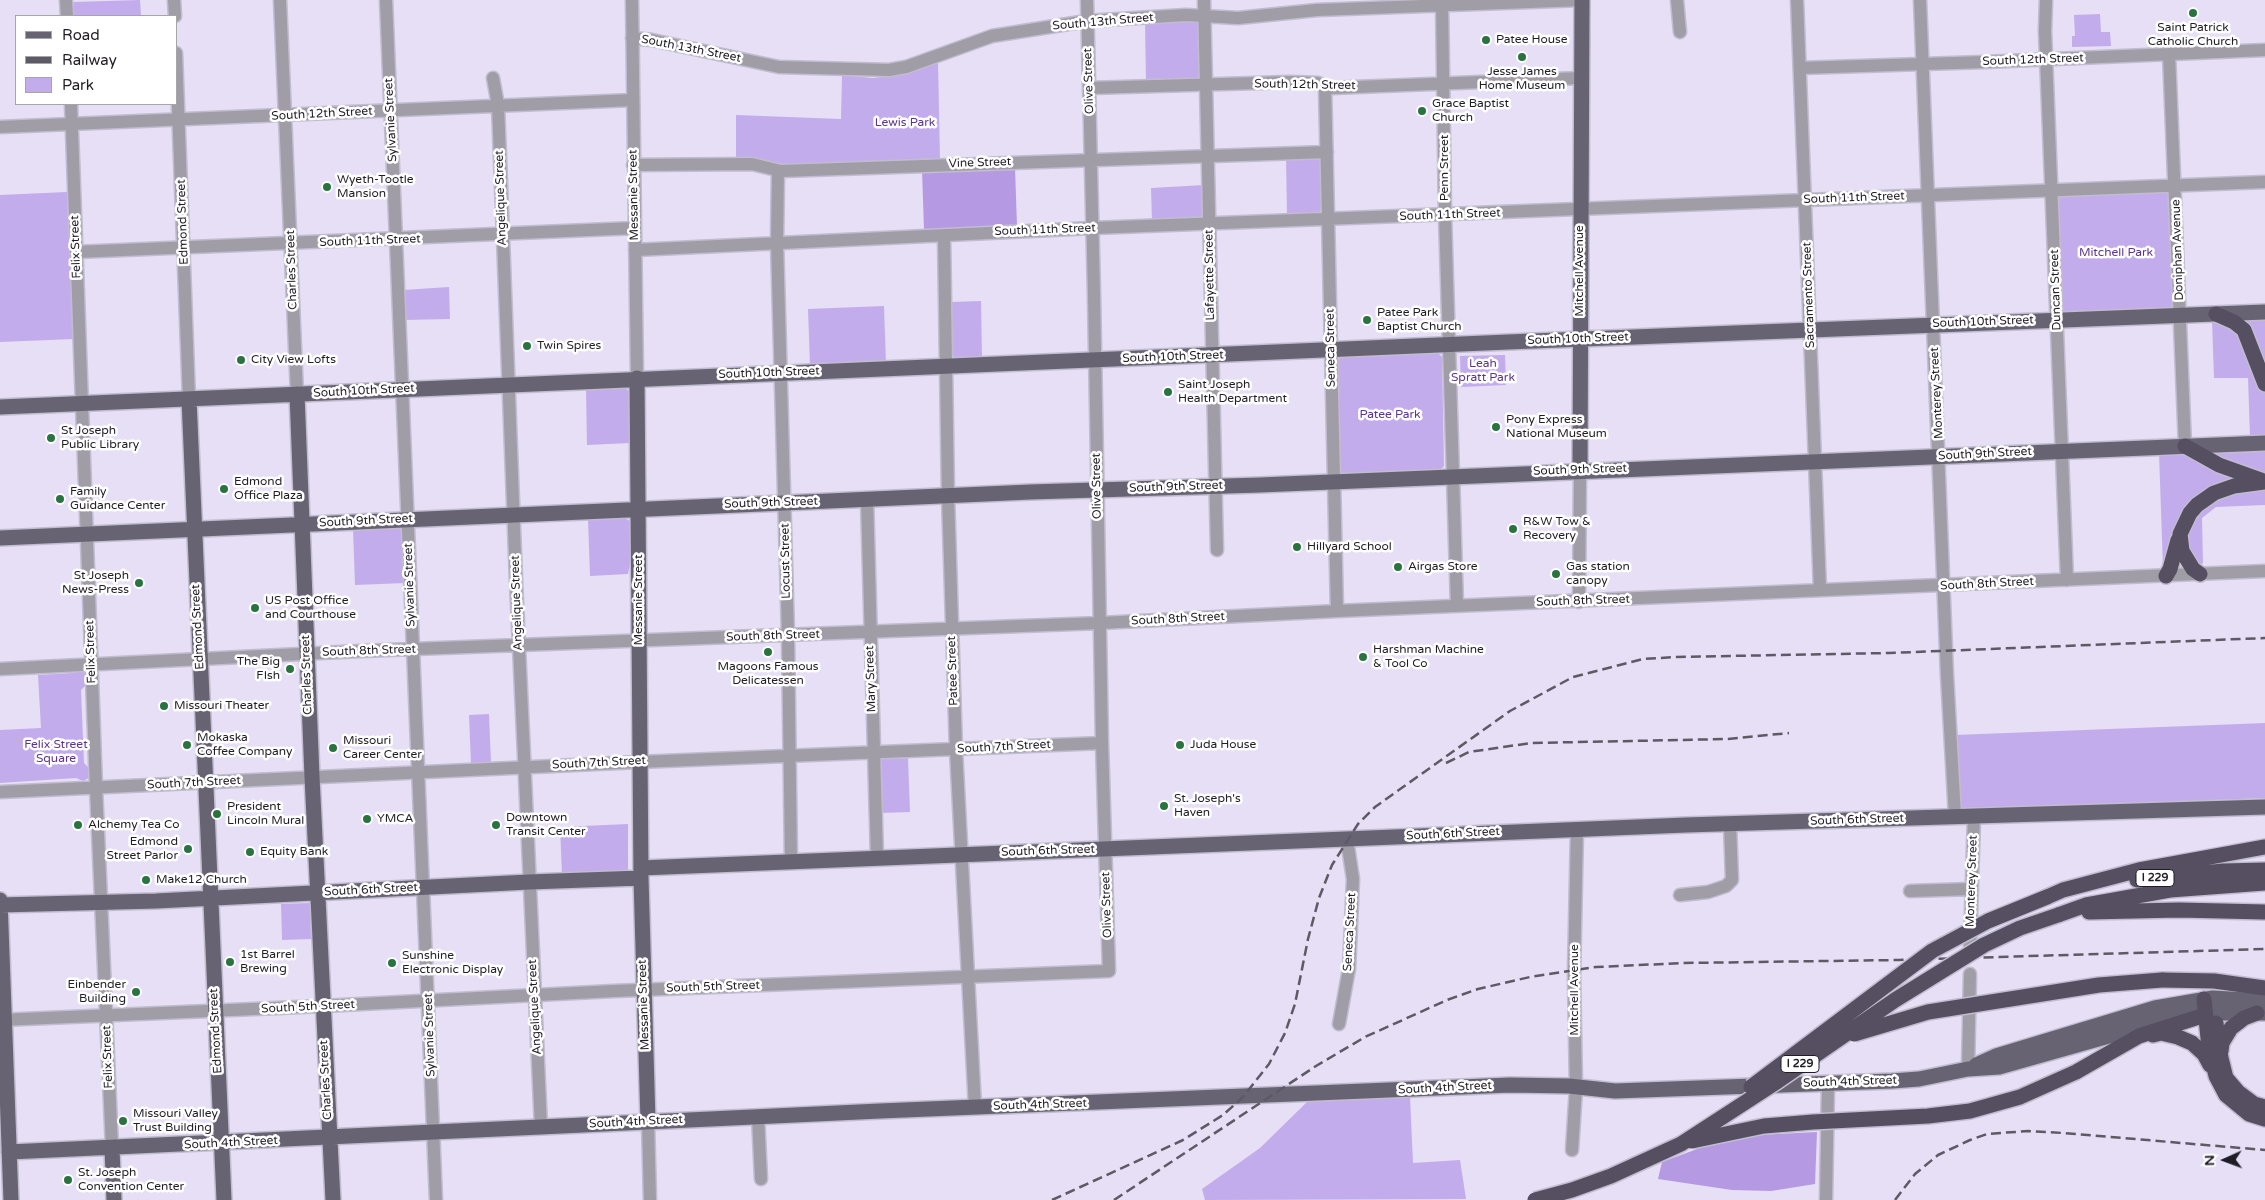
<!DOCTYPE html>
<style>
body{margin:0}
#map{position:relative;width:2265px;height:1200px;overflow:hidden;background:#e6dff5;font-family:"Varela Round",sans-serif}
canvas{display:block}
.legend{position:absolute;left:15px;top:15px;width:162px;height:90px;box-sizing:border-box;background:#fff;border:1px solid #a6a5a8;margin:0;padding:6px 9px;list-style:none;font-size:15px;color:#201d25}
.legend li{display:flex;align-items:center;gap:10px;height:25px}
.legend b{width:25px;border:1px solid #a6a5a8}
.north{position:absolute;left:2200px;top:1135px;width:50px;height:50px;-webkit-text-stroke:4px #fff;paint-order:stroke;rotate:268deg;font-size:14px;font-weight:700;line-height:20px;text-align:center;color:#201d25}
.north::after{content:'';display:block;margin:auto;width:18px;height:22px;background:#201d25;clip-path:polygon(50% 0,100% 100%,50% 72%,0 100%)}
</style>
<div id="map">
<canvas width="2265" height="1200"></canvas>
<ul class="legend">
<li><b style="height:6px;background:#686373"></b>Road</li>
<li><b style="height:6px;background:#5d5965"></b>Railway</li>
<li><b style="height:14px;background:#c3aceb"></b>Park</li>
</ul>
<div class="north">N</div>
</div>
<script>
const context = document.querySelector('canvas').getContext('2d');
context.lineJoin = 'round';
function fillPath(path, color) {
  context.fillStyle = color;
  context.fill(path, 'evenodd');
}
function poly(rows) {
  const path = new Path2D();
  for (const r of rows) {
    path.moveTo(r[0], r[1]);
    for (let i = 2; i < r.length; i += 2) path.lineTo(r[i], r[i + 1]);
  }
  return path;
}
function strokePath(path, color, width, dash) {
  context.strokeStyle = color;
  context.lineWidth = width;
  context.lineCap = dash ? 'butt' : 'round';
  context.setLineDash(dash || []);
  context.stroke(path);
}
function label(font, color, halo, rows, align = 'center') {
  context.font = font + ' "Varela Round",sans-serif';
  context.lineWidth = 5;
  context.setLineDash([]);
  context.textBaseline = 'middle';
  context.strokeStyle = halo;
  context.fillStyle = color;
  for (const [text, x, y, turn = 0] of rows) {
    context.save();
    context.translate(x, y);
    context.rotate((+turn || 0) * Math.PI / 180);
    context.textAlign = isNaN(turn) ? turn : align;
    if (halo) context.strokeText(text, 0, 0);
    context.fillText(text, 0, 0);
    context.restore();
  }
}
fillPath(poly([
 [140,0,141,16,72,16,74,2],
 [2100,14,2101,32,2110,32,2111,46,2072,47,2072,36,2075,36,2074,15],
 [1199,20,1201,75,1199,79,1146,83,1145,22],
 [938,62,940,160,788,166,766,160,736,158,736,115,841,119,842,75,873,78,898,75],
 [1286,156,1321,157,1322,208,1320,212,1287,215],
 [1204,185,1204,214,1202,218,1152,221,1151,188],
 [67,192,74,339,0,342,0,195],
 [2170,192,2175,308,2062,312,2057,197],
 [449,287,450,319,404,320,403,290],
 [981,301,982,359,955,359,951,352,951,302],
 [884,306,886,364,810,366,808,309],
 [2265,319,2265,377,2236,320],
 [2212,321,2223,321,2239,332,2261,388,2265,393,2265,436,2250,437,2248,378,2214,378],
 [1438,353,1442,357,1444,466,1440,470,1341,474,1338,472,1336,363,1340,357],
 [1505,355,1506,385,1461,387,1460,356],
 [625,388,630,392,630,443,587,445,586,389],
 [2265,450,2265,477,2259,476,2208,452],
 [2159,453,2176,453,2187,456,2249,481,2201,495,2163,568],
 [2265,486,2265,505,2216,507,2202,518,2203,563,2200,565,2189,557,2185,530,2191,519,2221,494],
 [625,518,631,522,632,554,628,574,590,576,588,519],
 [396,528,402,529,405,583,355,585,353,529],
 [80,669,87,675,86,685,81,690,84,763,91,770,91,777,83,781,76,778,0,783,0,730,41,728,38,675,73,673],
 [489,714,491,763,471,764,469,715],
 [2265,723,2265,798,1966,810,1960,808,1955,735],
 [908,758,910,812,879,813,880,759],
 [628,824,628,871,562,875,560,827],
 [310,903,311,939,282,940,281,904],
 [1410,1096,1413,1163,1460,1160,1466,1199,1205,1200,1202,1189,1260,1148,1308,1101]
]), '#c3aceb');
fillPath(poly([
 [1015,167,1017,227,924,230,922,170],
 [1817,1132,1815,1184,1771,1191,1732,1190,1658,1179,1662,1162,1716,1142,1757,1135]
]), '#b59ae3');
const minor = poly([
 [66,0,67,16],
 [174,0,175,16],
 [280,0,297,394],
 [386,0,436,1200],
 [632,0,637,378],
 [1204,0,1217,550],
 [1442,0,1445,215,1457,606],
 [1677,0,1680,32],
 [1797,0,1820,590],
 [1920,0,1947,675,1955,816],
 [2046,0,2045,31,2067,580],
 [632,38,652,40,779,67,889,70,906,67,992,36,1087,21,1186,15,1238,18,1317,10,1582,0],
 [176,53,189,399],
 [2169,54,2185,446],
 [1800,68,1984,62,2265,50],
 [493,78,498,105,516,581,541,1127],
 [1325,86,1337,611],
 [1089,88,1290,82,1318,83,1331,88,1581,78],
 [71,104,96,787,112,1148],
 [0,127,633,100],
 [633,165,752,164,781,171,1327,152],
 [778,171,777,242,788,635,791,862],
 [944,235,948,496,956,750,975,1107],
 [635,250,1093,228,2265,182],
 [76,252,635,228],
 [867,499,877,858],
 [1579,602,1580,471],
 [0,669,361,651,1100,623,1337,611,2265,571],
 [0,792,639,762,1102,743],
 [1910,891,1972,889],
 [1680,895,1708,892,1726,886,1732,880,1730,824],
 [1970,946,1974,816],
 [0,1020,323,1006,614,991,1109,971,1102,743,1094,294,1087,0],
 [1339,1024,1349,969,1353,879,1347,840],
 [1968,1069,1970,974],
 [758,1116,761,1179],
 [648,1122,650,1200],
 [1572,1150,1576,1088,1574,975,1577,829],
 [1826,1200,1828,1084]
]);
const major = poly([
 [637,378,641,878,648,1122],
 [297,394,312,777,333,1200],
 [189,399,224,1200],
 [0,407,1508,342,2265,312],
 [1580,471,1582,0],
 [0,538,1030,492,1260,485,2265,443],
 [641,868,1686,825,2265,807],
 [0,900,11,1200],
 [0,905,156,901,529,882,641,878],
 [1976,1065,1996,1056,2155,1008,2213,998,2265,1001],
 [112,1148,114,1200],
 [9,1152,880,1111,1510,1085,1569,1086,1615,1091,1892,1081,1919,1079,1968,1069,1999,1067,2162,1021,2215,1013,2265,1013]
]);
const highway = poly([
 [2216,314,2234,322,2244,330,2265,384],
 [2185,446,2219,465,2261,480],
 [2200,574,2193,569,2182,551,2180,534,2190,513,2197,505,2214,493,2234,486,2265,482],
 [2166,576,2170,569,2178,540],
 [2137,880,2223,871,2265,870],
 [2047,897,2063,890,2139,870,2265,847],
 [2089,912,2179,910,2265,912],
 [2058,915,2086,905,2170,890,2265,883],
 [2162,980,2214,981,2265,988],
 [2204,999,2209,1048,2216,1076,2226,1095,2249,1114,2265,1119],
 [2216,1023,2221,1058,2226,1078,2238,1092,2254,1104,2265,1107],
 [2153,1035,2161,1033,2178,1037,2192,1043,2204,1054,2210,1065],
 [2221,1051,2222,1043,2231,1028,2244,1018,2257,1013],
 [2076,1072,2139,1036,2205,1015]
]);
strokePath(minor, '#c2bcd0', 15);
strokePath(major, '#c2bcd0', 18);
strokePath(highway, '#c2bcd0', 18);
strokePath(minor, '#a09da6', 12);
strokePath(major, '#686373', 15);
strokePath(highway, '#554f61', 15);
strokePath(poly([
 [1446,763,1469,752,1531,743,1728,739,1789,733],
 [1052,1200,1183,1140,1223,1115,1243,1097,1269,1064,1285,1033,1295,1004,1308,939,1319,898,1332,865,1358,824,1375,807,1510,711,1573,677,1643,659,1675,657,1889,653,2265,638],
 [1114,1200,1316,1066,1365,1037,1447,1000,1478,989,1530,977,1596,967,1684,963,1899,960,2265,949],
 [1895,1200,1915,1174,1938,1155,1970,1140,1987,1134,2028,1131,2063,1133,2265,1150]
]), '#5d5965', 2.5, [10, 5]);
const highwayBridge = poly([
 [1854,1034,1928,1012,2099,985,2162,980],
 [1751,1087,1932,951,1988,921,2047,897],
 [1692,1141,1764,1126,1813,1122,1928,1116,1970,1111,2020,1097,2076,1072],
 [1535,1200,1572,1190,1611,1176,1681,1144,1775,1083,1895,1000,1984,945,2020,928,2058,915]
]);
strokePath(highwayBridge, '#c2bcd0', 18, []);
strokePath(highwayBridge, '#554f61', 15);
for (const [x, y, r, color] of [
 [2193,13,5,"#297341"],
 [1486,40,5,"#297341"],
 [1522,57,5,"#297341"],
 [1422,111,5,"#297341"],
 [327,187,5,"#297341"],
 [1367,320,5,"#297341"],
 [527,346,5,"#297341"],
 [241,360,5,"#297341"],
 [1168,392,5,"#297341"],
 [1496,427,5,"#297341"],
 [51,438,5,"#297341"],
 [224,489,5,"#297341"],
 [60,499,5,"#297341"],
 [1513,529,5,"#297341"],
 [1297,547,5,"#297341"],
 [1398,567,5,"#297341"],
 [1556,574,5,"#297341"],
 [139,583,5,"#297341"],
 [255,608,5,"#297341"],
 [768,652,5,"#297341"],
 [1363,657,5,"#297341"],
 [290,669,5,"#297341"],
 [164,706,5,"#297341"],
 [187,745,5,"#297341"],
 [1180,745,5,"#297341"],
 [333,748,5,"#297341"],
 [1164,806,5,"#297341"],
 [217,814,5,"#297341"],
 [367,819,5,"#297341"],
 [78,825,5,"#297341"],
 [496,825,5,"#297341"],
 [188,849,5,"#297341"],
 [250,852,5,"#297341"],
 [146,880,5,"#297341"],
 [230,962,5,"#297341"],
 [392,963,5,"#297341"],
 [136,992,5,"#297341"],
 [123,1121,5,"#297341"],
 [68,1180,5,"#297341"]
]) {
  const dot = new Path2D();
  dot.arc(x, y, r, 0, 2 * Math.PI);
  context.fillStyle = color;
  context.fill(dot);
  strokePath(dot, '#fff', 2);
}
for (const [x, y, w] of [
 [2155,878,38],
 [1800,1064,38]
]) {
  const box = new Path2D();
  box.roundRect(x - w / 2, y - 8.5, w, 17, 4);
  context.fillStyle = '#fff';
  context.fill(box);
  strokePath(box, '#201d25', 1);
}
label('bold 11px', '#201d25', null, [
 ["I 229",2155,878],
 ["I 229",1800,1064]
]);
label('12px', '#201d25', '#fff', [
 ["South 13th Street",1103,22,-5],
 ["South 13th Street",691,49,11],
 ["South 12th Street",2033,60,-2],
 ["Olive Street",1089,81,-92],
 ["South 12th Street",1305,85,1],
 ["South 12th Street",322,114,-3],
 ["Sylvanie Street",391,120,-93],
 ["Vine Street",980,163,-2],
 ["Penn Street",1445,168,-90],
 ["Messanie Street",634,195,-91],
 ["Angelique Street",501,198,-92],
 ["South 11th Street",1854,198,-2],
 ["South 11th Street",1450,215,-2],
 ["Edmond Street",183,222,-92],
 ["South 11th Street",1045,230,-2],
 ["South 11th Street",370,241,-2],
 ["Felix Street",76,247,-92],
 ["Doniphan Avenue",2178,250,-92],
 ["Charles Street",292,270,-92],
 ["Mitchell Avenue",1580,271,-90],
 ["Lafayette Street",1210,275,-91],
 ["Duncan Street",2056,290,-92],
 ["Sacramento Street",1809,295,-92],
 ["South 10th Street",1983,322,-2],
 ["South 10th Street",1578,339,-2],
 ["Seneca Street",1331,348,-91],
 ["South 10th Street",1173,357,-2],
 ["South 10th Street",769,373,-2],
 ["South 10th Street",364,391,-3],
 ["Monterey Street",1937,393,-93],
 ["South 9th Street",1985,454,-3],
 ["South 9th Street",1580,470,-2],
 ["Olive Street",1097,486,-91],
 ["South 9th Street",1176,487,-2],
 ["South 9th Street",771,503,-2],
 ["South 9th Street",366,521,-3],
 ["Locust Street",786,561,-91],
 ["South 8th Street",1987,584,-3],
 ["Sylvanie Street",410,585,-92],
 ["Messanie Street",639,600,-90],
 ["South 8th Street",1583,601,-2],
 ["Angelique Street",517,603,-92],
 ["South 8th Street",1178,619,-3],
 ["Edmond Street",198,627,-93],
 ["South 8th Street",773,636,-2],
 ["South 8th Street",369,651,-2],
 ["Felix Street",91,652,-92],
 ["Patee Street",953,671,-92],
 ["Charles Street",307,675,-92],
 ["Mary Street",871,679,-92],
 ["South 7th Street",1004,747,-3],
 ["South 7th Street",599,763,-3],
 ["South 7th Street",194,783,-3],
 ["South 6th Street",1857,820,-2],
 ["South 6th Street",1453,834,-3],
 ["South 6th Street",1048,851,-2],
 ["Monterey Street",1972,881,-88],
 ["South 6th Street",371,890,-3],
 ["Olive Street",1107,905,-92],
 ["Seneca Street",1350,932,-87],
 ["South 5th Street",713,987,-2],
 ["Mitchell Avenue",1575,990,-90],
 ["Messanie Street",644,1005,-92],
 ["South 5th Street",308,1007,-3],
 ["Angelique Street",535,1007,-93],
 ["Edmond Street",216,1031,-93],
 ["Sylvanie Street",430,1035,-92],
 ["Felix Street",108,1057,-92],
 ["Charles Street",326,1080,-93],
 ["South 4th Street",1850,1082,-2],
 ["South 4th Street",1445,1088,-3],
 ["South 4th Street",1040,1105,-2],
 ["South 4th Street",636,1122,-3],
 ["South 4th Street",231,1143,-3]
]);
label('12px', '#201d25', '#fff', [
 ["Saint Patrick",2193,28,"center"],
 ["Catholic Church",2193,42,"center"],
 ["Patee House",1496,40],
 ["Jesse James",1522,72,"center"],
 ["Home Museum",1522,86,"center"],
 ["Grace Baptist",1432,104],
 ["Church",1432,118],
 ["Wyeth-Tootle",337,180],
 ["Mansion",337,194],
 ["Patee Park",1377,313],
 ["Baptist Church",1377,327],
 ["Twin Spires",537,346],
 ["City View Lofts",251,360],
 ["Saint Joseph",1178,385],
 ["Health Department",1178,399],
 ["Pony Express",1506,420],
 ["National Museum",1506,434],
 ["St Joseph",61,431],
 ["Public Library",61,445],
 ["Edmond",234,482],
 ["Office Plaza",234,496],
 ["Family",70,492],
 ["Guidance Center",70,506],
 ["R&W Tow &",1523,522],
 ["Recovery",1523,536],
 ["Hillyard School",1307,547],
 ["Airgas Store",1408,567],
 ["Gas station",1566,567],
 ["canopy",1566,581],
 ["St Joseph",129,576,"right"],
 ["News-Press",129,590,"right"],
 ["US Post Office",265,601],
 ["and Courthouse",265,615],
 ["Harshman Machine",1373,650],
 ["& Tool Co",1373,664],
 ["The Big",280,662,"right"],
 ["FIsh",280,676,"right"],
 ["Magoons Famous",768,667,"center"],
 ["Delicatessen",768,681,"center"],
 ["Missouri Theater",174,706],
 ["Mokaska",197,738],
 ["Coffee Company",197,752],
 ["Missouri",343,741],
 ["Career Center",343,755],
 ["Juda House",1190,745],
 ["St. Joseph's",1174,799],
 ["Haven",1174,813],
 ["President",227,807],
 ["Lincoln Mural",227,821],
 ["Downtown",506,818],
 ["Transit Center",506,832],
 ["YMCA",377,819],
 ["Alchemy Tea Co",88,825],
 ["Edmond",178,842,"right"],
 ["Street Parlor",178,856,"right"],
 ["Equity Bank",260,852],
 ["Make12 Church",156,880],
 ["1st Barrel",240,955],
 ["Brewing",240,969],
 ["Sunshine",402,956],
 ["Electronic Display",402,970],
 ["Einbender",126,985,"right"],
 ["Building",126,999,"right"],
 ["Missouri Valley",133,1114],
 ["Trust Building",133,1128],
 ["St. Joseph",78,1173],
 ["Convention Center",78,1187]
], 'left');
label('12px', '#5c368c', '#fff', [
 ["Lewis Park",905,123],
 ["Mitchell Park",2116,253],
 ["Leah",1483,364],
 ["Spratt Park",1483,378],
 ["Patee Park",1390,415],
 ["Felix Street",56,745],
 ["Square",56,759]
]);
</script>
